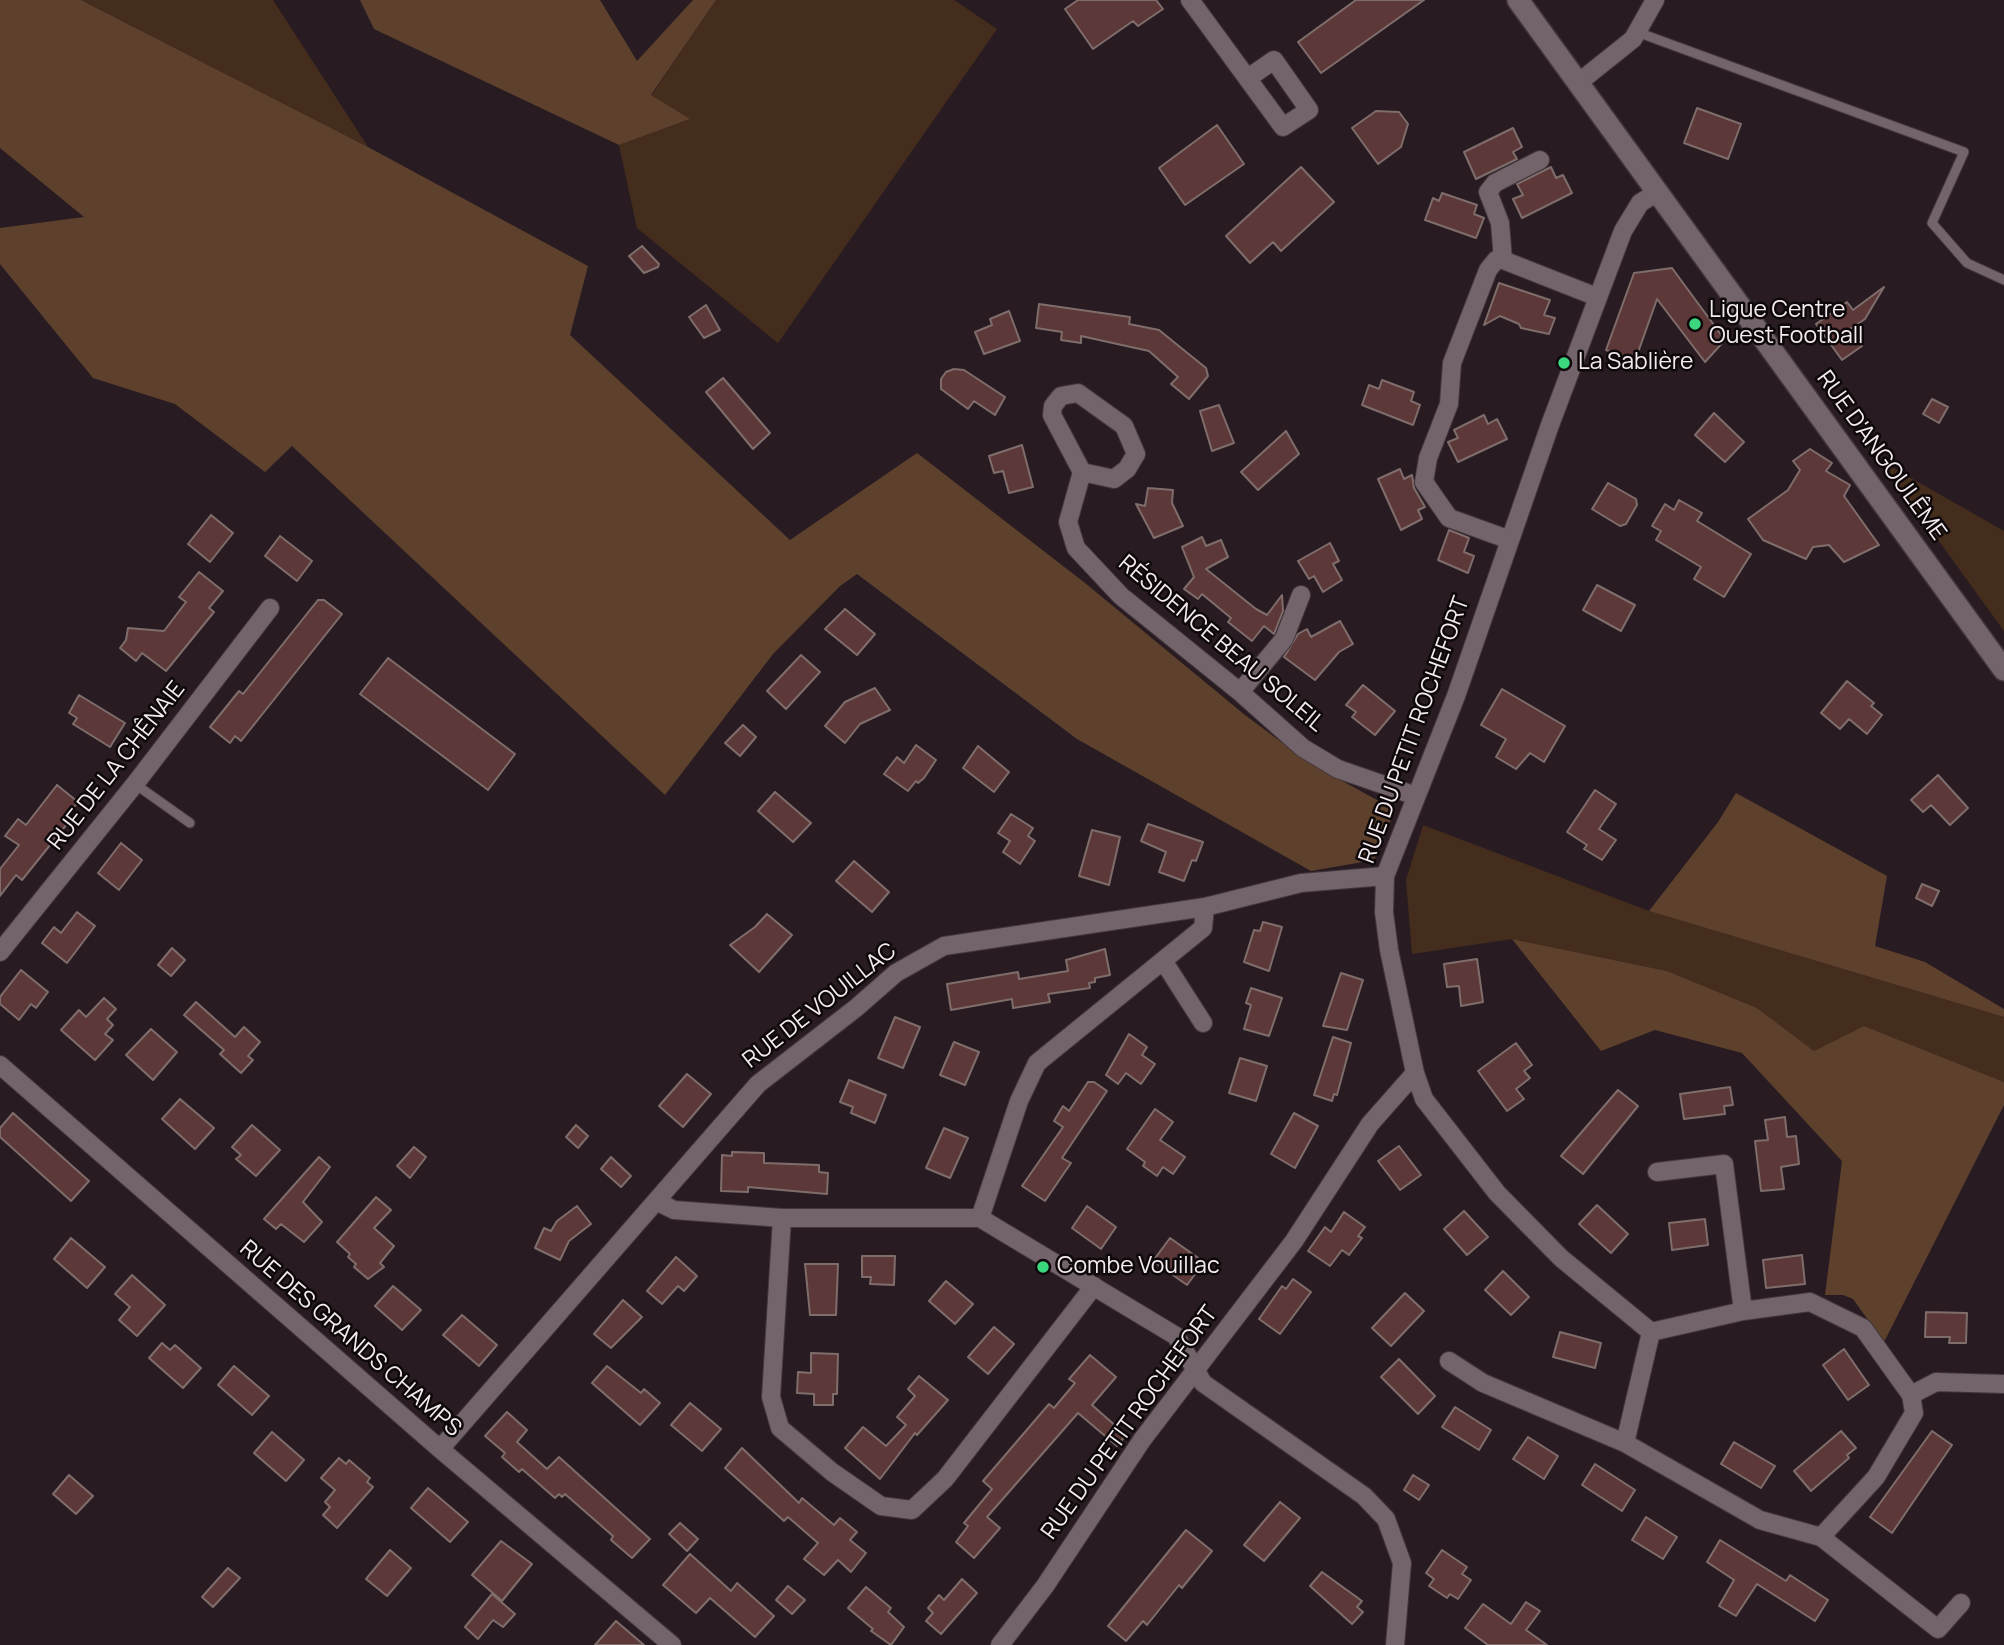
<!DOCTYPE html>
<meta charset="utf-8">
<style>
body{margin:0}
canvas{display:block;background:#281b21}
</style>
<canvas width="2004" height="1645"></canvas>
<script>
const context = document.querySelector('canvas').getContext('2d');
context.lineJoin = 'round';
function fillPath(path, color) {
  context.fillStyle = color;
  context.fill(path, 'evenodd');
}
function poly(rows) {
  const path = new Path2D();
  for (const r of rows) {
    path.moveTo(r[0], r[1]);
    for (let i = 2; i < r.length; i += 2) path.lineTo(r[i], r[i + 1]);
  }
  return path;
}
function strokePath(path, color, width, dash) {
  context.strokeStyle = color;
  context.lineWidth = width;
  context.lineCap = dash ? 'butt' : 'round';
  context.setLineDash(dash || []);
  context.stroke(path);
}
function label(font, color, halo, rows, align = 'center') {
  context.font = font + ' Manrope,sans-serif';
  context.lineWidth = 5;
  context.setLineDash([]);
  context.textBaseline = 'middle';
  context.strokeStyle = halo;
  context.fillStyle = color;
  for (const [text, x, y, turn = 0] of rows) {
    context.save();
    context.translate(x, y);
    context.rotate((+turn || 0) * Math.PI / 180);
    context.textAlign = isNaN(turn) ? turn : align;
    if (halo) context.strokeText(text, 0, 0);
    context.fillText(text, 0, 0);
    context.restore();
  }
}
fillPath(poly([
 [81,0,273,0,368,147],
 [716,0,954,0,997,29,778,343,637,228,619,145,690,119,651,96],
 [1881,461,2004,531,2004,631],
 [1423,825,1649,911,2004,1017,2004,1082,1864,1026,1814,1051,1757,1008,1667,971,1512,939,1412,954,1406,880]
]), '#452d1d');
fillPath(poly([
 [0,0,81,0,368,147,588,266,570,335,790,540,917,453,1085,583,1245,715,1308,762,1395,810,1374,860,1311,871,1077,739,857,574,840,586,773,654,665,795,292,446,265,472,175,404,93,378,0,264,0,228,84,217,0,148],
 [360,0,600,0,637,61,693,0,716,0,651,95,690,119,619,145,374,29],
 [1736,793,1887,876,1875,946,1925,962,2004,1009,2004,1017,1649,911,1718,822],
 [1512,939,1667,971,1757,1008,1814,1051,1864,1026,2004,1082,2004,1105,1884,1342,1853,1299,1843,1295,1825,1295,1842,1161,1742,1053,1655,1030,1601,1051]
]), '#5e412d');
const building = poly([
 [1078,0,1156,0,1163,9,1138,26,1133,21,1093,49,1065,9,1078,0],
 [1356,0,1424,0,1321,73,1298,42,1356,0],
 [1697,108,1741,124,1728,159,1684,143,1697,108],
 [1376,111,1399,112,1408,124,1401,147,1378,164,1352,128,1376,111],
 [1217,125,1244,164,1185,205,1159,168,1217,125],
 [1513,128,1522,147,1513,152,1517,159,1476,179,1464,152,1513,128],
 [1301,167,1334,202,1281,251,1273,242,1250,263,1226,236,1301,167],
 [1551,167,1556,178,1563,175,1572,193,1522,218,1513,199,1523,195,1517,184,1551,167],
 [1442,193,1477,205,1474,214,1484,218,1476,238,1425,220,1433,198,1439,201,1442,193],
 [642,246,659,264,658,267,644,273,629,256,642,246],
 [1672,268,1725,340,1705,362,1657,299,1635,361,1606,350,1634,273,1672,268],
 [1499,283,1550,300,1544,315,1555,318,1549,334,1521,328,1519,324,1500,316,1484,325,1499,283],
 [1884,287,1865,319,1850,329,1862,346,1842,360,1816,324,1847,302,1853,310,1884,287],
 [1039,304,1130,317,1129,324,1159,330,1206,368,1208,376,1189,399,1171,384,1178,377,1149,351,1081,336,1081,343,1061,340,1062,332,1036,328,1039,304],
 [706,305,720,330,704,338,689,317,706,305],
 [1009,311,1020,341,984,354,975,332,992,325,990,319,1009,311],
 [954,369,964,370,1005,397,995,415,974,401,968,409,941,389,941,379,946,372,954,369],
 [723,378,770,433,753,449,706,392,723,378],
 [1382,380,1414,392,1411,401,1420,405,1413,425,1362,405,1369,385,1379,389,1382,380],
 [1932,399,1948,407,1939,423,1923,414,1932,399],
 [1219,405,1234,443,1212,451,1200,411,1219,405],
 [1714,413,1744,442,1725,462,1695,435,1714,413],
 [1484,415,1488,424,1497,419,1507,439,1458,462,1448,442,1458,438,1454,430,1484,415],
 [1286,431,1299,454,1258,490,1241,472,1286,431],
 [1022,445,1033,487,1009,493,1003,471,994,473,989,456,1022,445],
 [1810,449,1832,463,1826,471,1850,485,1844,496,1879,545,1844,562,1829,545,1813,547,1806,559,1763,540,1748,519,1788,490,1800,470,1793,461,1810,449],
 [1400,469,1404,479,1412,475,1414,488,1425,507,1418,510,1422,519,1401,530,1378,479,1400,469],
 [1608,483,1636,499,1637,505,1626,524,1620,526,1592,509,1608,483],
 [1148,488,1173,490,1172,503,1183,526,1154,538,1136,504,1145,506,1148,488],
 [1679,500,1702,513,1697,521,1751,554,1724,597,1694,579,1701,567,1656,540,1661,531,1652,526,1665,504,1674,510,1679,500],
 [211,515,233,533,210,562,188,544,211,515],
 [1449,530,1469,538,1464,552,1474,556,1468,573,1438,560,1449,530],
 [280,536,312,561,297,581,265,556,280,536],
 [1202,537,1206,546,1221,540,1228,557,1206,569,1256,609,1267,615,1282,595,1283,611,1274,634,1264,626,1252,641,1228,622,1231,618,1202,594,1198,599,1184,589,1194,577,1182,547,1202,537],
 [1330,543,1339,561,1333,564,1342,580,1323,592,1314,576,1309,579,1298,561,1330,543],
 [199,572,223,591,209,608,214,612,166,671,142,653,136,661,120,648,126,640,128,628,164,631,186,602,179,597,199,572],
 [1597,585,1635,605,1621,631,1583,610,1597,585],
 [318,600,324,600,342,614,241,741,235,736,230,743,210,727,239,691,243,694,318,600],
 [845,609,875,634,857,655,825,629,845,609],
 [1340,621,1353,644,1339,652,1315,680,1284,657,1298,634,1307,629,1311,637,1340,621],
 [801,655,820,672,786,709,767,691,801,655],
 [388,658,515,754,488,790,360,694,388,658],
 [1847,681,1874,703,1871,706,1882,715,1867,734,1849,719,1840,729,1821,713,1847,681],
 [1363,685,1395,711,1375,735,1352,717,1356,712,1346,705,1363,685],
 [875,688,890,710,860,724,845,743,825,726,845,702,875,688],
 [1502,689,1565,726,1544,762,1530,753,1516,769,1496,757,1506,739,1481,725,1502,689],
 [79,695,125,723,110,747,73,724,77,718,69,713,79,695],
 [743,725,756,737,740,756,725,743,743,725],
 [916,745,936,760,924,778,918,783,916,781,908,791,884,774,897,757,904,763,916,745],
 [978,746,1009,772,994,792,963,768,978,746],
 [1938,775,1968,808,1950,825,1931,805,1923,812,1911,800,1938,775],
 [57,785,78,802,63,821,67,824,22,880,16,875,0,896,0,869,19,845,5,836,18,819,26,825,57,785],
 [1595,790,1616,804,1599,829,1616,840,1602,860,1584,849,1587,845,1567,832,1595,790],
 [775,792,811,823,793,842,758,811,775,792],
 [1011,814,1033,828,1028,836,1035,841,1020,864,1003,852,1010,841,998,833,1011,814],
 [1148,824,1203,842,1196,861,1192,860,1184,881,1159,872,1166,852,1141,841,1148,824],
 [1092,830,1120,837,1109,885,1079,876,1092,830],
 [121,843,142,860,119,890,98,873,121,843],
 [854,861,889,892,872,912,836,881,854,861],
 [1922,884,1939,891,1932,906,1916,898,1922,884],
 [77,912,95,926,67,963,42,943,54,927,61,933,77,912],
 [767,914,792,935,759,972,730,945,755,927,767,914],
 [1263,922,1282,927,1269,971,1244,962,1254,930,1260,931,1263,922],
 [172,948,185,960,171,976,158,965,172,948],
 [1105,949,1110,975,1095,978,1095,982,1089,983,1090,988,1048,994,1050,1002,1013,1008,1012,999,951,1010,947,984,1018,972,1019,979,1068,971,1066,960,1105,949],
 [1477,959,1483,1002,1461,1006,1459,986,1447,987,1444,964,1477,959],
 [21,970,48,992,36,1008,31,1004,19,1020,0,1004,0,997,21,970],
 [1341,973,1363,980,1347,1030,1323,1026,1341,973],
 [1251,988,1282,998,1269,1036,1244,1029,1251,1005,1246,1003,1251,988],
 [104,998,116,1009,107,1019,113,1025,105,1034,113,1040,95,1060,61,1030,79,1010,86,1017,104,998],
 [196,1002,235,1037,244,1027,260,1042,248,1056,253,1060,241,1073,220,1054,224,1050,184,1015,196,1002],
 [895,1017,920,1027,903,1068,878,1058,895,1017],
 [151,1029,177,1052,153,1080,126,1055,151,1029],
 [1129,1034,1147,1047,1142,1055,1155,1064,1141,1084,1126,1073,1118,1084,1106,1075,1129,1034],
 [1333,1037,1351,1043,1337,1095,1334,1094,1332,1101,1314,1095,1333,1037],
 [954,1042,979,1052,965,1085,940,1075,954,1042],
 [1516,1043,1532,1065,1524,1071,1530,1078,1516,1089,1524,1099,1507,1111,1478,1071,1516,1043],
 [1240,1058,1267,1066,1256,1101,1229,1093,1240,1058],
 [687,1074,711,1094,683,1127,659,1106,687,1074],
 [849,1080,886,1095,875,1123,851,1113,853,1107,840,1102,849,1080],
 [1088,1082,1094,1082,1107,1091,1062,1158,1071,1163,1045,1201,1022,1186,1063,1127,1054,1121,1063,1106,1069,1111,1088,1082],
 [1730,1087,1733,1105,1724,1106,1725,1114,1684,1119,1680,1094,1730,1087],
 [1618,1090,1638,1106,1583,1174,1561,1156,1618,1090],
 [180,1099,214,1128,195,1149,162,1119,180,1099],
 [1155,1109,1173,1122,1160,1140,1185,1157,1173,1174,1163,1167,1157,1176,1143,1166,1145,1162,1127,1149,1155,1109],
 [13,1113,89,1181,71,1201,0,1137,0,1128,13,1113],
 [1294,1113,1318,1126,1295,1168,1271,1154,1294,1113],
 [1785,1117,1787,1137,1796,1136,1799,1164,1781,1167,1784,1189,1761,1191,1755,1141,1768,1140,1765,1120,1785,1117],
 [252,1125,280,1150,256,1176,236,1159,241,1155,232,1147,252,1125],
 [576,1125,588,1136,578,1148,566,1137,576,1125],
 [944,1128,968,1138,950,1178,926,1168,944,1128],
 [1399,1146,1421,1175,1400,1190,1378,1161,1399,1146],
 [414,1147,426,1157,410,1178,397,1166,414,1147],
 [732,1152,764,1153,764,1163,819,1165,819,1172,828,1173,827,1194,748,1187,748,1192,721,1191,722,1155,732,1156,732,1152],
 [319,1157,330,1167,303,1202,322,1222,304,1242,281,1224,276,1229,264,1219,319,1157],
 [611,1157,631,1176,621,1187,601,1169,611,1157],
 [376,1197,391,1210,374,1228,394,1246,380,1263,384,1267,368,1279,354,1267,356,1264,348,1257,350,1254,337,1242,376,1197],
 [1597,1205,1628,1234,1611,1253,1579,1224,1597,1205],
 [577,1206,591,1224,569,1241,560,1260,535,1248,544,1228,551,1231,557,1221,577,1206],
 [1087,1206,1116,1227,1101,1249,1072,1228,1087,1206],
 [1464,1211,1488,1237,1467,1255,1444,1229,1464,1211],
 [1344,1212,1365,1227,1358,1236,1362,1238,1349,1255,1342,1250,1330,1266,1308,1251,1325,1227,1331,1232,1344,1212],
 [1705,1219,1708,1245,1672,1250,1669,1223,1705,1219],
 [71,1238,105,1267,87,1288,54,1259,71,1238],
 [1170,1238,1204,1262,1187,1285,1153,1261,1170,1238],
 [1802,1255,1805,1284,1766,1288,1763,1260,1802,1255],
 [862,1256,895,1256,894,1285,870,1284,871,1277,862,1277,862,1256],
 [676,1257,697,1276,684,1291,678,1286,662,1304,647,1291,676,1257],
 [805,1264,838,1264,836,1315,810,1315,805,1264],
 [1503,1271,1529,1297,1511,1315,1485,1290,1503,1271],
 [132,1275,165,1305,137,1336,119,1320,130,1307,115,1294,132,1275],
 [1293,1279,1311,1292,1280,1334,1259,1319,1282,1286,1286,1289,1293,1279],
 [946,1281,973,1304,955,1324,929,1301,946,1281],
 [393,1286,421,1310,402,1330,375,1306,393,1286],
 [1405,1293,1424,1311,1391,1346,1372,1328,1405,1293],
 [623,1300,642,1317,611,1348,594,1334,623,1300],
 [1926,1312,1967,1313,1966,1343,1949,1343,1950,1337,1925,1337,1926,1312],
 [462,1315,497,1345,479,1366,443,1335,462,1315],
 [994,1327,1014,1344,988,1374,968,1357,994,1327],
 [1560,1332,1601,1343,1595,1368,1553,1357,1560,1332],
 [162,1343,170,1350,175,1345,201,1368,183,1388,149,1358,162,1343],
 [1844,1349,1869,1385,1848,1400,1823,1365,1844,1349],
 [811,1353,838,1354,837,1394,833,1394,833,1405,814,1405,814,1394,797,1393,798,1372,811,1373,811,1353],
 [1090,1355,1116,1377,1092,1405,1126,1435,1117,1446,1078,1413,987,1517,1000,1528,974,1558,956,1542,968,1526,964,1523,992,1489,983,1481,1049,1404,1054,1408,1075,1383,1069,1379,1090,1355],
 [1399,1359,1435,1396,1418,1414,1381,1377,1399,1359],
 [234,1366,269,1396,252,1415,218,1385,234,1366],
 [607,1366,641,1393,644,1389,660,1403,640,1425,592,1383,607,1366],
 [919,1376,948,1400,917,1435,915,1433,880,1479,845,1448,863,1427,886,1446,906,1425,897,1417,915,1396,908,1389,919,1376],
 [690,1403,721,1429,702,1451,671,1425,690,1403],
 [1455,1407,1491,1430,1479,1450,1442,1427,1455,1407],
 [507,1412,527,1430,517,1442,547,1469,559,1457,650,1539,632,1558,611,1540,613,1536,565,1494,562,1497,559,1494,555,1498,522,1469,519,1472,502,1457,505,1453,485,1436,507,1412],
 [1841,1431,1856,1448,1847,1455,1849,1458,1811,1491,1794,1471,1841,1431],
 [1932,1431,1952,1445,1892,1533,1870,1517,1932,1431],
 [272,1432,304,1460,286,1481,254,1453,272,1432],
 [1528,1437,1558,1456,1544,1479,1513,1459,1528,1437],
 [1734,1442,1775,1466,1761,1488,1721,1464,1734,1442],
 [742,1448,799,1503,802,1498,834,1525,840,1518,857,1532,850,1540,866,1553,851,1572,838,1560,824,1575,804,1559,818,1543,788,1517,784,1521,725,1468,742,1448],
 [339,1458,346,1464,349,1460,370,1478,367,1482,373,1487,337,1528,323,1515,330,1507,325,1502,335,1490,321,1478,339,1458],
 [1595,1464,1635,1490,1622,1511,1582,1485,1595,1464],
 [69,1475,93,1496,76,1514,53,1494,69,1475],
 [1413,1475,1429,1485,1419,1500,1404,1490,1413,1475],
 [428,1488,468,1522,450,1542,411,1508,428,1488],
 [1280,1502,1300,1518,1264,1561,1244,1545,1280,1502],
 [1646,1517,1677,1537,1663,1559,1632,1540,1646,1517],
 [680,1523,698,1539,687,1551,669,1534,680,1523],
 [1186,1530,1212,1551,1182,1588,1179,1585,1147,1625,1143,1621,1126,1641,1108,1626,1186,1530],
 [1720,1540,1786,1581,1790,1575,1828,1600,1815,1621,1757,1584,1736,1616,1719,1606,1734,1580,1707,1562,1720,1540],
 [501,1541,532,1564,502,1601,472,1575,501,1541],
 [390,1550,411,1568,387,1596,366,1579,390,1550],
 [1442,1550,1467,1567,1462,1574,1471,1580,1458,1599,1450,1594,1447,1598,1429,1586,1434,1579,1426,1573,1442,1550],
 [690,1554,731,1591,737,1583,774,1616,755,1637,710,1598,696,1613,663,1585,690,1554],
 [228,1568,240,1578,213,1607,202,1597,228,1568],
 [1322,1572,1362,1601,1357,1607,1363,1612,1352,1624,1310,1586,1322,1572],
 [962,1579,977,1593,941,1634,926,1621,933,1613,928,1608,939,1595,944,1600,962,1579],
 [788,1586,805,1600,792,1614,776,1600,788,1586],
 [866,1587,891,1608,888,1612,904,1627,891,1645,871,1631,873,1629,848,1608,866,1587],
 [492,1594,515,1614,503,1627,493,1620,478,1639,465,1627,492,1594],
 [1526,1602,1540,1611,1526,1630,1547,1645,1488,1645,1465,1628,1483,1604,1511,1624,1526,1602],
 [616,1621,644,1645,595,1645,616,1621]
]);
fillPath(building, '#5c3938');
strokePath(building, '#7f6d6c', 2);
const service = poly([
 [1637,32,1964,152,1932,223,1967,263,2004,280],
 [135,784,190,823]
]);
const minor = poly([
 [1190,0,1283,127,1309,110,1274,60,1248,78],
 [1578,83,1633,39,1655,0],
 [1503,260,1500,223,1488,192,1495,183,1540,160],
 [1082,472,1114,479,1127,469,1136,454,1124,426,1078,393,1061,396,1053,406,1052,415,1082,472,1068,522,1076,548,1121,596,1240,692,1303,748,1338,769,1416,796],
 [1510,540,1449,518,1424,482,1428,458,1449,404,1452,363,1488,270,1496,260,1503,260,1597,297],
 [1240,692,1284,639,1301,595],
 [1205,907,1203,928,1037,1063,1019,1101,980,1218,1176,1336,1203,1383,1364,1496,1386,1519,1402,1563,1395,1645],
 [0,952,135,784,270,608],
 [1164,962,1203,1023],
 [0,1065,440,1449,672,1645],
 [1415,1073,1424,1099,1497,1193,1561,1258,1651,1332,1625,1443],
 [1657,1172,1724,1164,1743,1311],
 [656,1201,674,1210,782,1218],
 [980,1218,782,1218,771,1397,780,1428,832,1472,881,1506,912,1510,945,1479,1094,1286],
 [1651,1332,1743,1311,1810,1302,1863,1328,1911,1395,1914,1413,1876,1477,1821,1537],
 [1449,1361,1483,1383,1625,1443,1760,1520,1821,1537,1938,1629,1961,1603],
 [1911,1395,1936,1382,2004,1384],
 [440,1449,758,1084,856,1008,896,973,944,946,1205,907,1301,883,1385,876],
 [1000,1645,1045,1586,1142,1440,1294,1241,1370,1124,1415,1073,1389,950,1384,912,1385,876,1456,696,1550,425,1623,231,1640,203,1656,193]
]);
const tertiary = poly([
 [1518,0,2004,670]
]);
strokePath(service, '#42383d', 11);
strokePath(minor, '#42383d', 20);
strokePath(tertiary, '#42383d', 24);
strokePath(service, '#73636b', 9);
strokePath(minor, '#73636b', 18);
strokePath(tertiary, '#73636b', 21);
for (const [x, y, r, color] of [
 [1695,324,7,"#3bd77e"],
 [1564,363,7,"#3bd77e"],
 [1043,1267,7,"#3bd77e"]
]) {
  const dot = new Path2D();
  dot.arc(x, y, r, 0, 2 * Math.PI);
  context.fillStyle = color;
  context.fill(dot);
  strokePath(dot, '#0d080a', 2.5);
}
label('23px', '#f5ebef', '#0d080a', [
 ["Ligue Centre",1709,311],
 ["Ouest Football",1709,337],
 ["La Sablière",1578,363],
 ["Combe Vouillac",1057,1267]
], 'left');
label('23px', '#f5ebef', '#0d080a', [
 ["RUE D'ANGOULÊME",1881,456,54],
 ["RÉSIDENCE BEAU SOLEIL",1221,644,40],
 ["RUE DU PETIT ROCHEFORT",1415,730,-70],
 ["RUE DE LA CHÊNAIE",117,766,-52],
 ["RUE DE VOUILLAC",820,1006,-38],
 ["RUE DES GRANDS CHAMPS",350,1339,41],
 ["RUE DU PETIT ROCHEFORT",1130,1423,-54]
]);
</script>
